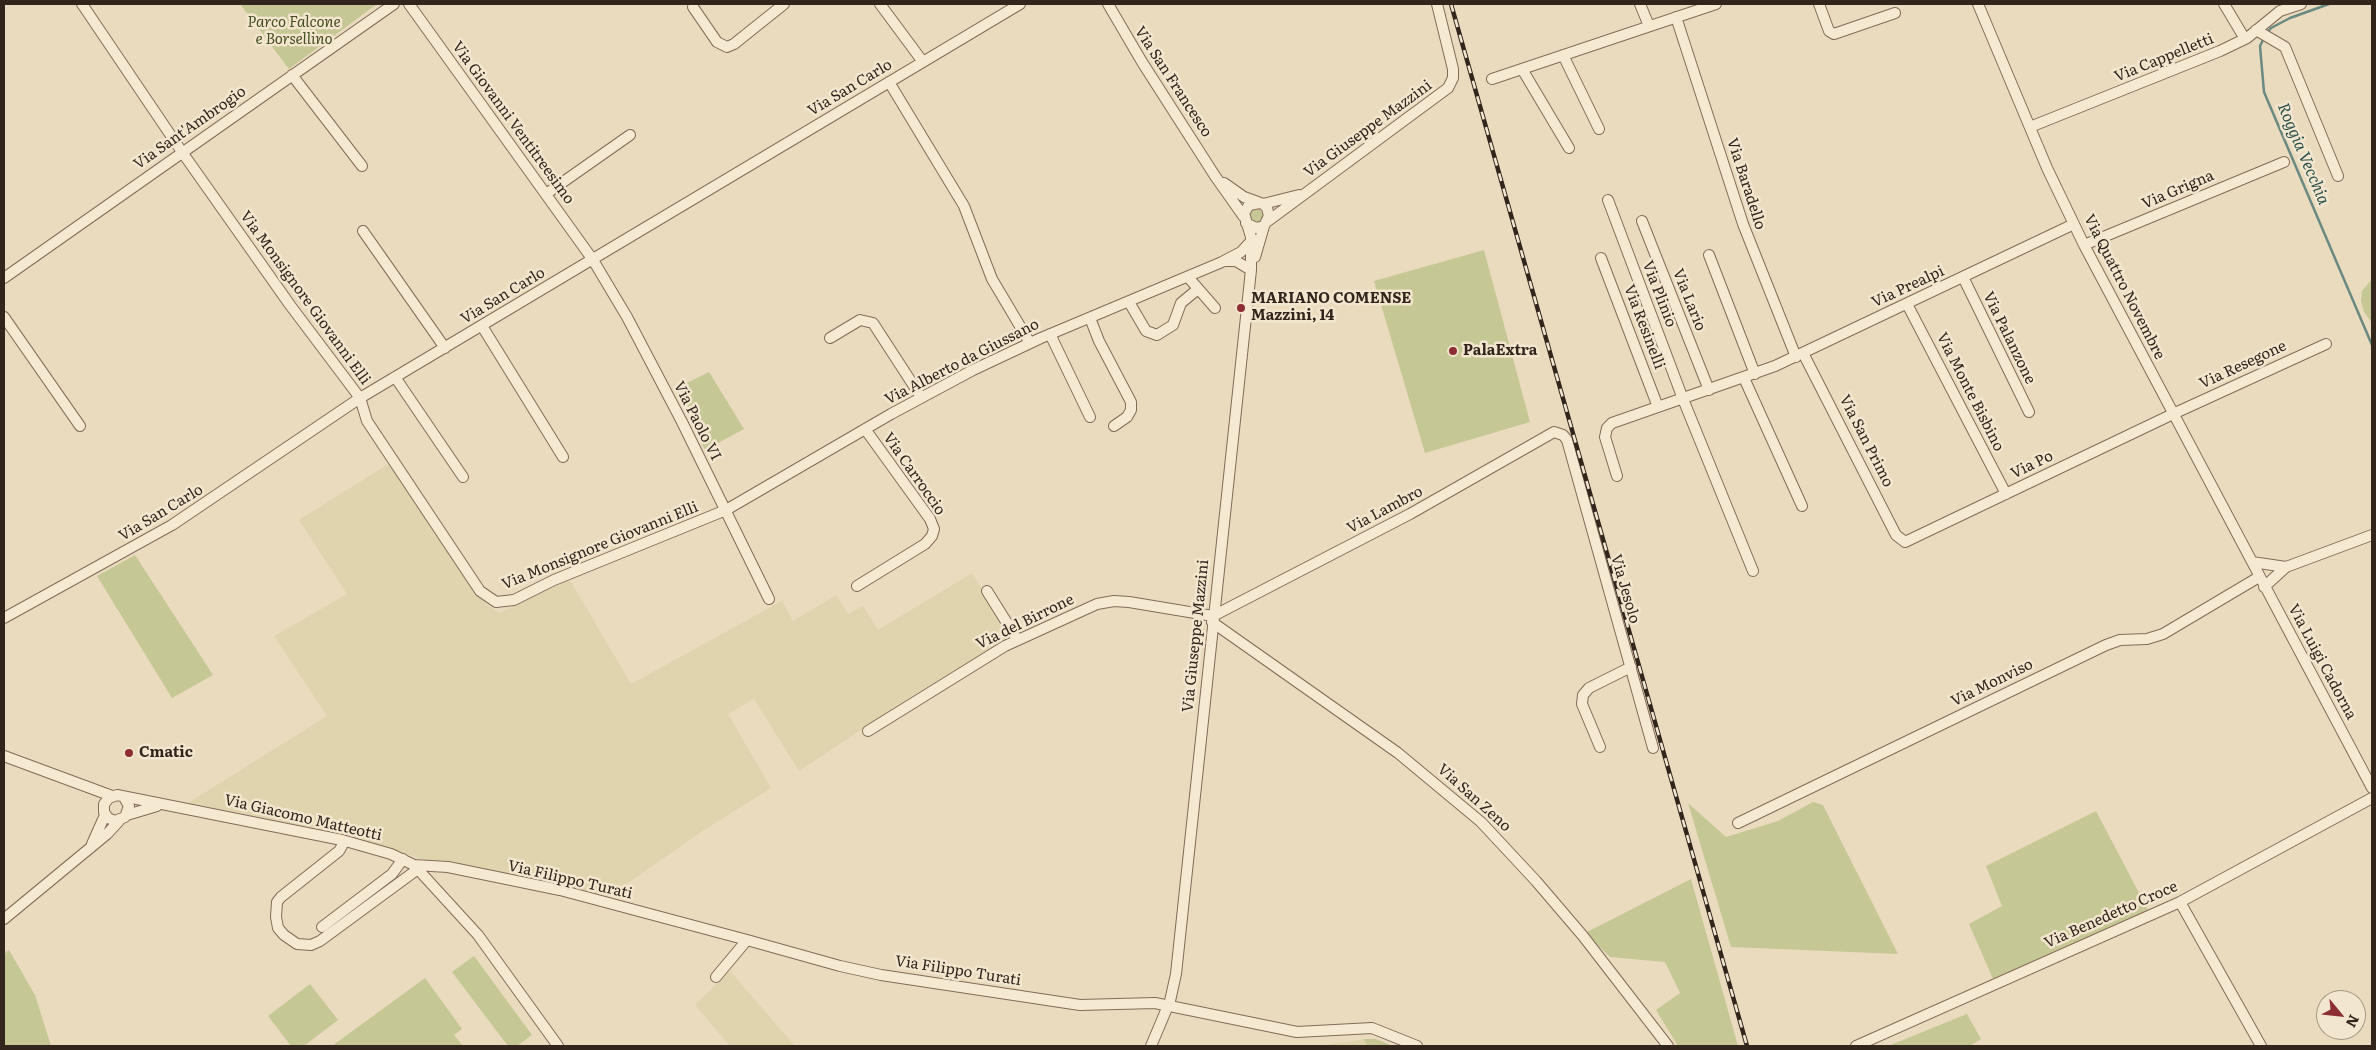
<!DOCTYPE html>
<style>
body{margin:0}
#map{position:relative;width:2376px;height:1050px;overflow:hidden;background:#eadbbf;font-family:Literata,serif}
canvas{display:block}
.frame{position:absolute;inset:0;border:5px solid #32261c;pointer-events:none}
.north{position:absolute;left:2316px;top:990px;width:50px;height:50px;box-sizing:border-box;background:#f2e6ce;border:1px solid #a59987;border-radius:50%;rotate:118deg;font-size:14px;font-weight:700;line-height:20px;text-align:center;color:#32261c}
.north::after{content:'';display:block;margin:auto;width:18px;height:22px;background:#8d2d34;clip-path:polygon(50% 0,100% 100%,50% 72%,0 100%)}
</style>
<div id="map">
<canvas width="2376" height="1050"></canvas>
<div class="frame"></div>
<div class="north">N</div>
</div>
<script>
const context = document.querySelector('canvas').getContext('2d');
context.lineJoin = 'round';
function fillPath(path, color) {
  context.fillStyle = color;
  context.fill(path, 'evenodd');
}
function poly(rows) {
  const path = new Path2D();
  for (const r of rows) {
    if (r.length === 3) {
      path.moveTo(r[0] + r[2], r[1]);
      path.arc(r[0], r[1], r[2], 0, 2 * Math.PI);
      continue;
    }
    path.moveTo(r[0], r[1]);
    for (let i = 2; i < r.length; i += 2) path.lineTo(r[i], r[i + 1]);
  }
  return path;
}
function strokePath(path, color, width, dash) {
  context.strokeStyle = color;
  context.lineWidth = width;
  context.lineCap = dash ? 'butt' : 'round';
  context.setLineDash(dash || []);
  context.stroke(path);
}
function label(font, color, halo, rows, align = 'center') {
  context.font = font + ' Literata,serif';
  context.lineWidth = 5;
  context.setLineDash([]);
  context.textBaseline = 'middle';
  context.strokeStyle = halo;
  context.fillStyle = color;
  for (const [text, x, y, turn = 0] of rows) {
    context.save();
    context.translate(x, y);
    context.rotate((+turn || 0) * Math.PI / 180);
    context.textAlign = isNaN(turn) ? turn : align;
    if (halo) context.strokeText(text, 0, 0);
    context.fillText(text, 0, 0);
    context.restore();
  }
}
fillPath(poly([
 [390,463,437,537,486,604,499,613,567,581,571,582,631,684,782,601,793,621,836,595,848,614,863,606,878,630,972,573,1011,636,915,694,799,771,754,699,728,714,771,788,701,832,608,897,502,877,419,858,344,834,188,803,327,716,274,636,347,594,299,520],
 [730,971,795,1046,730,1046,695,1005],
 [1364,1039,1367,1046,1320,1046]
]), '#dfd4ad');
fillPath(poly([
 [240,4,377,4,289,69],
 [1256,216,7],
 [1484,250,1530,422,1425,453,1374,281],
 [2372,279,2372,323,2364,312,2361,301,2362,291],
 [709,372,744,429,705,450,675,389],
 [135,555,213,675,172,698,97,576],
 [1813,802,1823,805,1898,954,1731,947,1688,803,1726,837,1778,821],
 [2096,811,2148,910,1993,979,1969,924,2002,906,1986,866],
 [1691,879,1738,1046,1678,1046,1656,1010,1680,993,1665,962,1610,957,1585,933],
 [9,950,35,995,51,1046,4,1046,4,954],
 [474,956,532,1035,517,1046,508,1046,452,972],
 [425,978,462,1029,454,1035,463,1046,332,1046],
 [310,984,338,1020,304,1046,291,1046,268,1016],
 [1967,1014,1981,1039,1970,1046,1888,1046],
 [1364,1039,1376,1039,1393,1046,1367,1046]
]), '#c5c794');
strokePath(poly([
 [2267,33,2271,28,2290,18,2329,4],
 [2264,38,2260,46,2264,92,2372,345]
]), '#6a8980', 2.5);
const minor = poly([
 [82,4,182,152,290,305,360,398,367,421,480,591,496,602,514,600,554,580,726,510,891,414,973,370,1041,338,1222,262,1241,252,1251,241],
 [409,4,593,260,627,317,682,422,769,599],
 [880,4,923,62],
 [1108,4,1142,62,1215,176,1244,217],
 [1640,4,1649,26],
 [1819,4,1829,31,1834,34,1895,13],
 [1978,4,2047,168,2084,245,2372,788],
 [2224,4,2245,39],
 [693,7,717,42,727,47,734,44,784,4],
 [1676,17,1743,224,1796,357],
 [2256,30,2285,47,2338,176],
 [1563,55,1599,129],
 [1522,69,1569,148],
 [292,75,362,166],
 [1492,79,1716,4],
 [889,82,964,206,992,279,1030,343],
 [2030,127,2220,51,2247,38,2280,11,2301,4],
 [1224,183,1244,197,1263,204,1267,208,1269,216,1264,226,1256,228,1246,223],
 [546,194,630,135],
 [1608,200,1683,399,1753,571],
 [1263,204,1299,195],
 [1268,221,1448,88,1453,78,1453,69,1437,4],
 [1642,221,1709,390],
 [363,231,445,348],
 [2084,245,2284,162],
 [1709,255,1755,374],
 [1255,257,1264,226],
 [1601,258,1658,407],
 [1225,261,1236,261,1251,270],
 [1188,277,1215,308],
 [1963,277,2029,412],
 [4,278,394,4],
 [1129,302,1146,331,1157,335,1173,325,1181,303,1198,289],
 [1907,304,2006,494],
 [4,317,80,426],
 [1090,318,1099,341,1131,402,1131,410,1127,417,1114,426],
 [482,326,563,457],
 [1050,334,1090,417],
 [830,338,860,320,873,323,921,397],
 [1803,353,1896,535,1905,542,2173,414,2326,344],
 [395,377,463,477],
 [1744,378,1802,506],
 [1617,476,1605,437,1607,428,1612,423,1775,366,2074,224],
 [2252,562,2286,567],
 [857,586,925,544,932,536,934,529,930,519,865,429],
 [2264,587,2286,567,2372,535],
 [987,591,1017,639],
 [4,618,172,525,360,398,1020,4],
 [1212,622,1398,753,1481,822,1536,881,1583,936,1668,1046],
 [868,731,1005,646,1097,604,1114,601,1129,602,1213,616,1410,514,1554,432,1563,435,1567,440,1653,748],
 [1600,747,1582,704,1583,695,1589,688,1631,667],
 [4,756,112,796],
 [125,799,129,806,125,817,115,821,108,818,104,812,104,804,109,798,117,795,342,840,391,854,414,865,478,935,558,1046],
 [127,815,157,806],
 [1738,823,2106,645,2120,640,2147,639,2163,634,2259,577],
 [342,840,342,846,339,851,281,897,277,902,276,917,278,928,284,935,297,944,311,945,320,941,418,869],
 [92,844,105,815],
 [414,865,448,867,560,890,747,940],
 [2180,902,2261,1046],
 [4,919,107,834,119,821],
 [322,927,392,874,403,859],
 [716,977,747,940,840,966,881,975,1080,1005,1155,1003,1297,1032,1372,1028,1417,1046],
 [1151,1046,1170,1001,1176,974,1251,270,1251,237,1244,213,1249,205,1260,203],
 [1856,1046,2180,902,2372,798]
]);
strokePath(minor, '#826c59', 12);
strokePath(minor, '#f6e9d2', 10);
const rail = poly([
 [1451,4,1747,1046]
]);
strokePath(rail, '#32261c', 4.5);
strokePath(rail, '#f2e6ce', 2.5, [8]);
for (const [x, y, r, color] of [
 [1241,308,5,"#8d2d34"],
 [1453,351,5,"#8d2d34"],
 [129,753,5,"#8d2d34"]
]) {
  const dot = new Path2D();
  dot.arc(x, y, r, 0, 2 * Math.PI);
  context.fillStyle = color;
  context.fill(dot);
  strokePath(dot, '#f2e6ce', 2);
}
label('italic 15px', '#464e24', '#f2e6ce', [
 ["Parco Falcone",294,23],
 ["e Borsellino",294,40]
]);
label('15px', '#32261c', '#f2e6ce', [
 ["Via Cappelletti",2164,58,-22],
 ["Via San Francesco",1173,82,57],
 ["Via San Carlo",850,88,-31],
 ["Via Giovanni Ventitreesimo",513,123,54],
 ["Via Sant'Ambrogio",190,128,-35],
 ["Via Giuseppe Mazzini",1368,129,-36],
 ["Via Baradello",1746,184,72],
 ["Via Grigna",2178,190,-23],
 ["Via Prealpi",1908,287,-25],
 ["Via Quattro Novembre",2124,287,63],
 ["Via Plinio",1659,294,69],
 ["Via San Carlo",503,296,-31],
 ["Via Monsignore Giovanni Elli",305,298,54],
 ["Via Lario",1689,300,68],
 ["Via Resinelli",1644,327,69],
 ["Via Palanzone",2009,338,64],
 ["Via Alberto da Giussano",962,362,-27],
 ["Via Resegone",2243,365,-25],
 ["Via Monte Bisbino",1970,392,63],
 ["Via Paolo VI",697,421,63],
 ["Via San Primo",1866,441,63],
 ["Via Po",2032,465,-26],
 ["Via Carroccio",914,474,55],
 ["Via Lambro",1385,510,-28],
 ["Via San Carlo",161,513,-31],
 ["Via Monsignore Giovanni Elli",600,546,-22],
 ["Via Jesolo",1625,589,74],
 ["Via del Birrone",1025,622,-26],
 ["Via Giuseppe Mazzini",1196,636,-84],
 ["Via Luigi Cadorna",2322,662,62],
 ["Via Monviso",1992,683,-26],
 ["Via San Zeno",1474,798,42],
 ["Via Giacomo Matteotti",303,818,13],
 ["Via Filippo Turati",570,880,13],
 ["Via Benedetto Croce",2111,915,-24],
 ["Via Filippo Turati",958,971,9]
]);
label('bold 15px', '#32261c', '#f2e6ce', [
 ["MARIANO COMENSE",1251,299],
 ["Mazzini, 14",1251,316],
 ["PalaExtra",1463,351],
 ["Cmatic",139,753]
], 'left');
label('italic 16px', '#2c514d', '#f2e6ce', [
 ["Roggia Vecchia",2303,154,67]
]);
</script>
